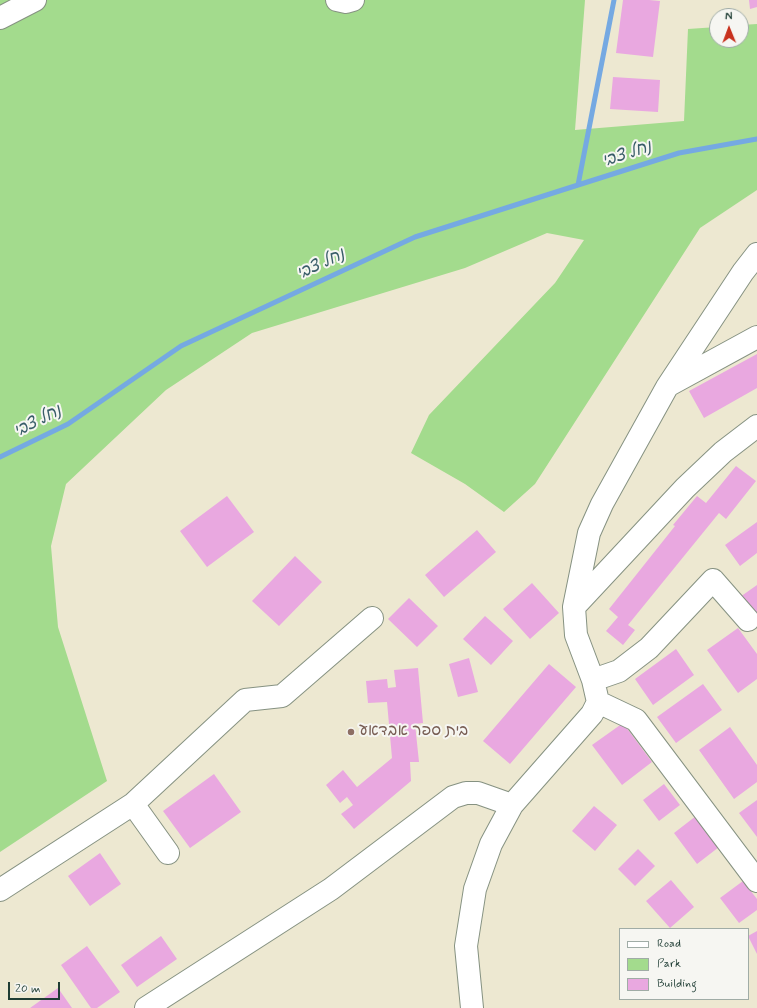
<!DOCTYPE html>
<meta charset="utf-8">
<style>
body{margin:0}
#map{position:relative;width:757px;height:1008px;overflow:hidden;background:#ede8d1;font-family:Mynerve,sans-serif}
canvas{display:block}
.legend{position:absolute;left:619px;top:928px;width:130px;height:72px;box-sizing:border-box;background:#f6f6f2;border:1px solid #a0aca6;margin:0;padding:5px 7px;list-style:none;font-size:12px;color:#1f3d34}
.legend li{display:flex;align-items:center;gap:8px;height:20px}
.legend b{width:20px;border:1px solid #a0aca6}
.north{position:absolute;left:709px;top:8px;width:40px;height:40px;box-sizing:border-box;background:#f6f6f2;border:1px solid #a0aca6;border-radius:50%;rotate:359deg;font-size:11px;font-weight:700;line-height:16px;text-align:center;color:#1f3d34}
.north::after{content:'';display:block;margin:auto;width:14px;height:18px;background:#c8321e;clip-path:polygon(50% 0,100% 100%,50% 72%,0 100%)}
.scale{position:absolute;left:8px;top:982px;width:52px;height:18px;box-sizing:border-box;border:2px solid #1f3d34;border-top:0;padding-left:5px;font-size:12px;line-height:14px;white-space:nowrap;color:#1f3d34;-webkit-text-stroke:3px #f6f6f2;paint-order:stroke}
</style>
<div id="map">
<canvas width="757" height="1008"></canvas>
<ul class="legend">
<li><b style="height:5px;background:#fff"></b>Road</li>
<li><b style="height:11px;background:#a3db8d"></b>Park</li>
<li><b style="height:11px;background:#e9a8e0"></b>Building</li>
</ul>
<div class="north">N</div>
<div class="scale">20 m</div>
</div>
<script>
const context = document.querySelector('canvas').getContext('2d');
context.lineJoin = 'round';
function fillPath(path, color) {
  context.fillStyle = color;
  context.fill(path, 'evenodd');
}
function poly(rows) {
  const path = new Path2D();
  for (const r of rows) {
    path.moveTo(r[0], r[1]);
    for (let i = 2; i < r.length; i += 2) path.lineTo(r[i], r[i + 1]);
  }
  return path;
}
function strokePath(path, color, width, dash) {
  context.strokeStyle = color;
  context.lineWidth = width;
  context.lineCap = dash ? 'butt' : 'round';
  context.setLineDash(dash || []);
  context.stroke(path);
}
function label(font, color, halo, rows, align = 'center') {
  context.font = font + ' Mynerve,"Playpen Sans Hebrew",sans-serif';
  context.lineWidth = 4;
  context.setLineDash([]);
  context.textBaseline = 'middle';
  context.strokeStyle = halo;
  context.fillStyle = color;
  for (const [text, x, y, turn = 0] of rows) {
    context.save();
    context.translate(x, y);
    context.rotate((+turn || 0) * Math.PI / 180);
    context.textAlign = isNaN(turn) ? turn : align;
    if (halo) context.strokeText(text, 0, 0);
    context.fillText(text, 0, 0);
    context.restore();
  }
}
fillPath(poly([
 [0,0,585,0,575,130,684,121,688,29,717,27,717,40,741,40,741,25,757,24,757,190,700,228,535,484,504,512,465,484,411,453,429,415,555,283,584,240,547,233,465,268,252,333,166,390,66,484,51,546,58,627,107,781,0,852]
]), '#a3db8d');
strokePath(poly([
 [578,185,614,0],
 [0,457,68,424,181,346,415,237,578,185,679,153,757,139]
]), '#75a9e2', 5);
fillPath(poly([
 [623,0,649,0,660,1,653,57,616,53],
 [749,0,757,0,757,7,750,9],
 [613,77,660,80,658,112,610,109],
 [757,354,757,388,704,418,689,391],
 [736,466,756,481,726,519,719,513,628,625,635,630,623,645,606,631,618,617,609,609,675,526,673,525,697,496,706,503],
 [227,496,254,532,207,567,180,531],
 [757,522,757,553,740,566,725,545],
 [477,530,496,552,444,597,425,575],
 [295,556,322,582,279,626,252,601],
 [532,583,559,613,530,639,503,609],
 [757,585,757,620,740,597],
 [409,598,438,626,417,647,388,619],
 [485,616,513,641,491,665,463,639],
 [738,628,757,654,757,679,738,693,707,650],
 [676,649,694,675,653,705,635,679],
 [469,658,478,692,458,697,449,664],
 [549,664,576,687,510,764,483,741],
 [418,668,423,723,415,724,419,762,410,762,411,781,354,829,341,814,353,805,347,797,340,803,326,785,343,770,357,787,392,758,387,702,368,703,366,681,387,679,388,688,396,687,394,670],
 [703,684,722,710,676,743,657,717],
 [623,723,652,762,622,785,592,745],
 [730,727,757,765,757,782,734,799,699,750],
 [214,774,241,812,190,848,163,811],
 [664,784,680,805,659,821,643,800],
 [757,800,757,837,739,813],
 [594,806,617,825,595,851,572,831],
 [696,816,719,847,697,864,674,833],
 [638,849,655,866,635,886,618,869],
 [100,853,121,884,90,906,68,876],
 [671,880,694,907,670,928,646,901],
 [743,881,757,899,757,910,739,923,720,898],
 [757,931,757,954,748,936],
 [161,936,177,959,137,987,121,965],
 [87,946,120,992,97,1008,91,1008,61,965],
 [58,988,72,1008,30,1008]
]), '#e9a8e0');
const minor = poly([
 [337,0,346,2,353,0],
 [0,18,35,0],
 [669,385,757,337],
 [574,607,685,488,723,452,757,426],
 [593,680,619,671,649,648,713,580,748,620],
 [598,702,636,720,757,881],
 [133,804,168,853],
 [0,890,133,804,245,700,282,696,372,618],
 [146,1008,331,889,453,797,466,793,478,793,512,805],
 [472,1008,466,946,475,889,491,844,512,805,592,714,598,702,593,680,576,635,574,607,589,533,602,504,667,387,743,272,757,254]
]);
strokePath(minor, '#869282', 24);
strokePath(minor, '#fff', 22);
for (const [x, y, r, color] of [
 [351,732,4,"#8d6e63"]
]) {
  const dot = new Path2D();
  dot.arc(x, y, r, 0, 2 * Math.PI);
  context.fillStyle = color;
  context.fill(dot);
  strokePath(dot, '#f6f6f2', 1.5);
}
label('16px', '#785e54', '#f6f6f2', [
 ["בית ספר אבדאע",359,732]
], 'left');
label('italic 17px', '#395d68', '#f6f6f2', [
 ["נחל צבי",627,155,-18],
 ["נחל צבי",321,265,-25],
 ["נחל צבי",38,422,-27]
]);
</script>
